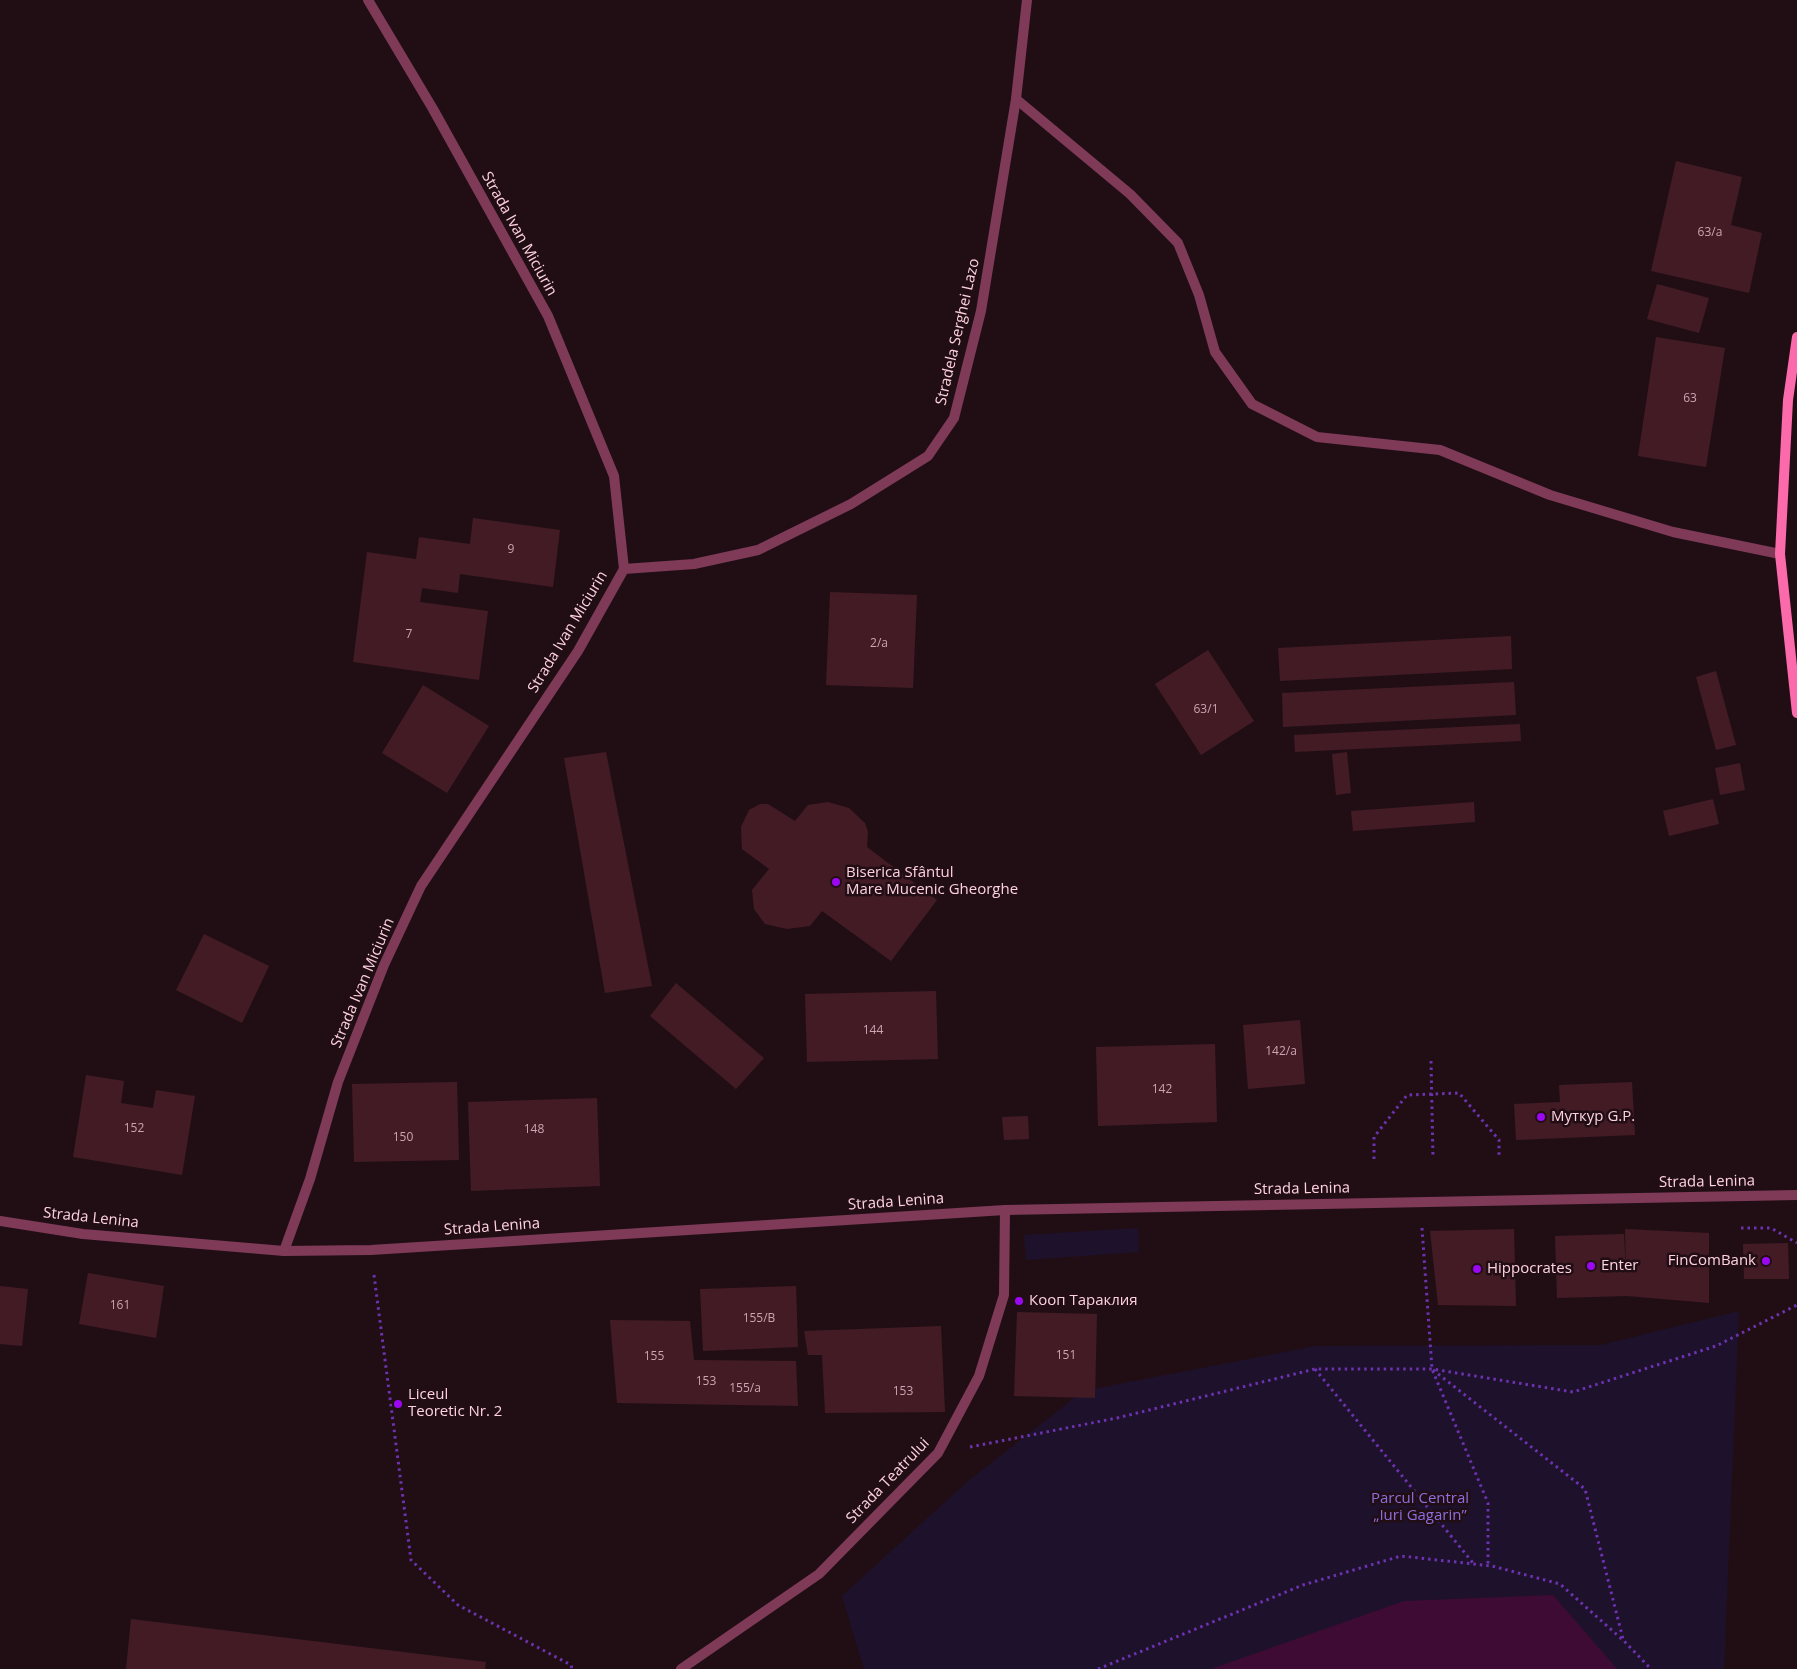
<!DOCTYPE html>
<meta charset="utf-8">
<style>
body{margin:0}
canvas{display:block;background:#210e14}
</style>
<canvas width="1797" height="1669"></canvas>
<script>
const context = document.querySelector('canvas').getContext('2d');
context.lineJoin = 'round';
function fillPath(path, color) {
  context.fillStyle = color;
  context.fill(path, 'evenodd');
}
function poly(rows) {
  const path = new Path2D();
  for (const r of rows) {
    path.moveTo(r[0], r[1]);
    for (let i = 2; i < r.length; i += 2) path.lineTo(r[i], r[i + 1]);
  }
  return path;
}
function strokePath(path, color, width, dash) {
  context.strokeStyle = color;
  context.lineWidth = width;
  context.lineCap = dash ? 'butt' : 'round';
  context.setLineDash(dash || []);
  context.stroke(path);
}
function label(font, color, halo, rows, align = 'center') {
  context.font = font + ' "Open Sans",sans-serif';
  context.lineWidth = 5;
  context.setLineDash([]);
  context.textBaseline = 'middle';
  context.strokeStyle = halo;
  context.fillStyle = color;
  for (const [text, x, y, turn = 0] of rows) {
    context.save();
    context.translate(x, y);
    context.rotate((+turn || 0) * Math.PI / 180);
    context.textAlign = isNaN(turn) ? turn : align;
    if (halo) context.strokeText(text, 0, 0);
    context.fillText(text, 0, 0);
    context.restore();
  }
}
fillPath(poly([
 [1138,1228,1139,1252,1026,1260,1024,1235],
 [1739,1311,1724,1669,864,1669,842,1596,967,1482,1083,1391,1316,1346,1601,1345]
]), '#1e112b');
fillPath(poly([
 [1553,1595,1617,1669,1211,1669,1404,1601]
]), '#3e0b35');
fillPath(poly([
 [1676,161,1742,177,1731,225,1762,233,1749,293,1651,271],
 [1657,284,1709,298,1699,333,1647,319],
 [1656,337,1725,348,1706,467,1638,456],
 [473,518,560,530,553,587,460,574,458,593,422,588,420,602,488,611,479,680,353,662,367,552,416,559,419,537,470,544],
 [830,592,917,595,913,688,826,685],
 [1511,636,1512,669,1280,681,1278,648],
 [1208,650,1254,721,1201,755,1155,684],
 [1716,671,1736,745,1716,750,1696,677],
 [1514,682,1516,715,1283,727,1282,693],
 [423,685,489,726,447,793,382,753],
 [1520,724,1521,741,1295,752,1294,735],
 [606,752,652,986,605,993,564,758],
 [1347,752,1351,793,1336,795,1332,754],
 [1740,763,1745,790,1720,795,1715,768],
 [1713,799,1719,824,1669,836,1663,811],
 [828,802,849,808,865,823,868,832,867,847,937,900,891,961,822,911,810,926,787,929,765,924,754,909,752,890,769,869,742,849,741,827,749,810,760,804,768,804,795,821,808,805],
 [1474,802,1475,822,1353,831,1351,811],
 [204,934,269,966,242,1023,176,990],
 [676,983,764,1058,736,1089,650,1016],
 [936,991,938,1059,807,1062,805,994],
 [1300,1020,1305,1084,1248,1089,1243,1025],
 [1215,1044,1217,1122,1098,1126,1096,1047],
 [86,1075,124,1081,121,1103,153,1108,156,1090,195,1096,182,1175,73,1157],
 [457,1082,459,1160,354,1162,352,1084],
 [1632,1082,1635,1135,1516,1140,1514,1104,1560,1102,1559,1085],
 [597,1098,600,1186,471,1191,468,1102],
 [1028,1116,1029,1139,1004,1140,1002,1117],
 [1514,1229,1516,1306,1438,1305,1430,1231],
 [1625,1229,1709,1233,1709,1303,1627,1296,1557,1298,1555,1236,1624,1234,1626,1275],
 [1788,1243,1789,1279,1744,1279,1743,1244],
 [88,1273,164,1286,156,1338,79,1324],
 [0,1286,28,1289,22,1346,0,1344],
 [796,1286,798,1347,703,1351,700,1289],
 [1017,1312,1097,1314,1095,1398,1014,1396],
 [610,1320,690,1321,694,1360,796,1361,798,1406,617,1403],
 [941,1326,945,1412,825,1413,822,1355,808,1355,804,1331],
 [131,1619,486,1662,485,1669,126,1669]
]), '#421b25');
strokePath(poly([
 [1431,1061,1433,1158],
 [1374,1159,1374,1137,1407,1095,1459,1093,1499,1140,1499,1157],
 [1422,1228,1432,1369,1488,1503,1488,1565],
 [1741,1228,1771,1228,1797,1243],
 [374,1275,411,1560,458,1605,571,1665,572,1669],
 [1315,1369,1473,1563],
 [1433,1370,1585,1489,1623,1639],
 [970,1447,1117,1418,1315,1369,1432,1369,1573,1392,1716,1346,1797,1305],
 [1098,1669,1303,1585,1401,1556,1492,1566,1560,1584,1624,1641,1651,1669]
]), '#6d32b0', 3, [2.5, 4]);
strokePath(poly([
 [1016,99,1130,194,1178,243,1199,295,1215,352,1252,404,1317,437,1440,450,1550,495,1673,532,1780,554]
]), '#7f3a58', 10);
strokePath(poly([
 [624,569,694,564,758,550,851,504,928,456,954,418,981,311,1016,99,1027,0],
 [284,1251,310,1179,338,1082,384,965,421,886,578,651,624,569,614,476,548,316,433,109,368,0],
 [681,1669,819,1574,938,1453,979,1376,1004,1295,1005,1210]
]), '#7f3a58', 10);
strokePath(poly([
 [0,1221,83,1234,284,1251,371,1250,1005,1210,1797,1195]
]), '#7f3a58', 10);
strokePath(poly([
 [1797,337,1788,400,1780,554,1797,713]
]), '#fb6aaa', 10);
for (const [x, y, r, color] of [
 [836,882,5,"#9c07f2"],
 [1541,1117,5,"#9c07f2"],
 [1766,1261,5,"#9c07f2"],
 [1591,1266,5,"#9c07f2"],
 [1477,1269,5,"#9c07f2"],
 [1019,1301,5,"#9c07f2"],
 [398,1404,5,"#9c07f2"]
]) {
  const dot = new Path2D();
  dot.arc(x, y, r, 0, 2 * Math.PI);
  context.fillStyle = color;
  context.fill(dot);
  strokePath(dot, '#210e14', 2);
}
label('12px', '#cfa3b1', null, [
 ["63/a",1710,233],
 ["63",1690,399],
 ["9",511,550],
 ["7",409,635],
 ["2/a",879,644],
 ["63/1",1206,710],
 ["144",873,1031],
 ["142/a",1281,1052],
 ["142",1162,1090],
 ["152",134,1129],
 ["148",534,1130],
 ["150",403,1138],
 ["161",120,1306],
 ["155/B",759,1319],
 ["151",1066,1356],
 ["155",654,1357],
 ["153",706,1382],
 ["155/a",745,1389],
 ["153",903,1392]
]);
label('15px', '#fed0e0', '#210e14', [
 ["Strada Ivan Miciurin",519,234,61],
 ["Stradela Serghei Lazo",958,332,-77],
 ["Strada Ivan Miciurin",568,632,-59],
 ["Strada Ivan Miciurin",363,983,-67],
 ["Strada Lenina",1707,1182,-1],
 ["Strada Lenina",1302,1189,-1],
 ["Strada Lenina",896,1202,-4],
 ["Strada Lenina",91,1218,6],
 ["Strada Lenina",492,1227,-4],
 ["Strada Teatrului",888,1481,-46]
]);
label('15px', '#fed0e0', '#210e14', [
 ["Biserica Sfântul",846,873],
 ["Mare Mucenic Gheorghe",846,890],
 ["Муткур G.P.",1551,1117],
 ["FinComBank",1756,1261,"right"],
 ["Enter",1601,1266],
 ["Hippocrates",1487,1269],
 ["Кооп Тараклия",1029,1301],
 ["Liceul",408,1395],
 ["Teoretic Nr. 2",408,1412]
], 'left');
label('15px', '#8e6edf', '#210e14', [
 ["Parcul Central",1420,1499],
 ["„Iuri Gagarin”",1420,1516]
]);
</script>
